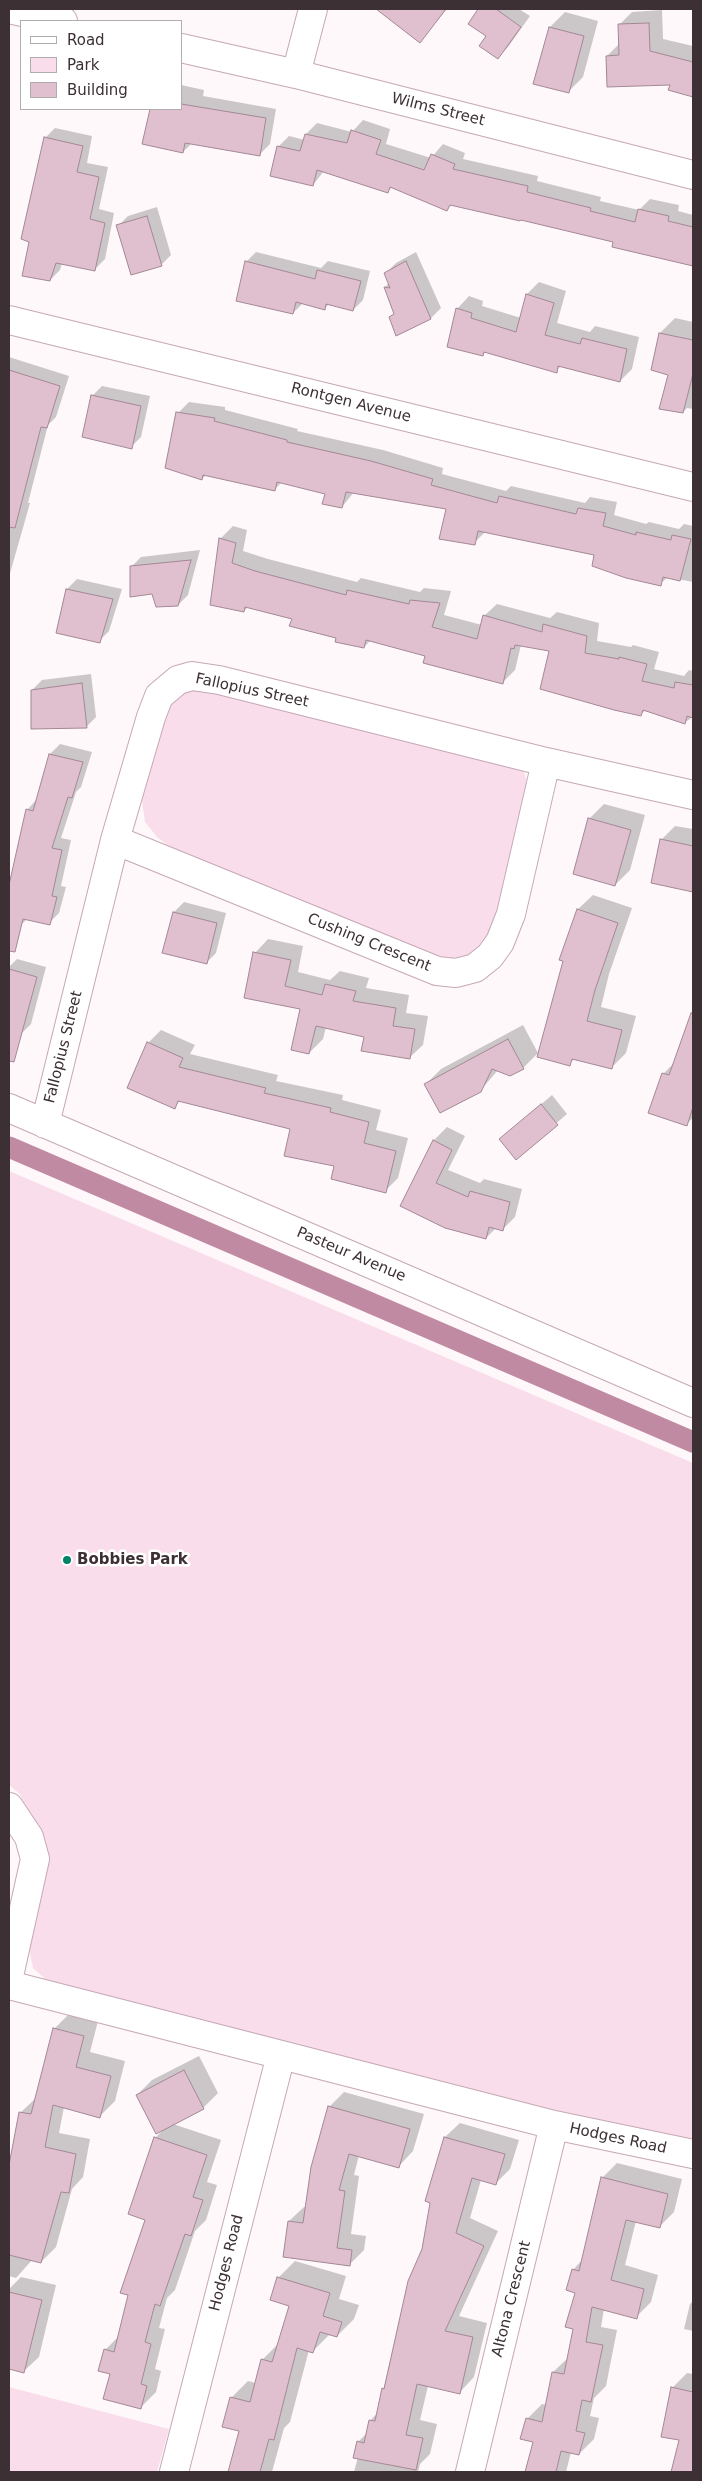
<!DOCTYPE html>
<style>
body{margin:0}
#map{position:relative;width:702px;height:2481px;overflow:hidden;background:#fef8fa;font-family:"DejaVu Sans",sans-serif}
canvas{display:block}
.frame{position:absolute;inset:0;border:10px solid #3c3035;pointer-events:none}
.legend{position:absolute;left:20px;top:20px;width:162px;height:90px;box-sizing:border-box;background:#fff;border:1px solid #b1acae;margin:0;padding:6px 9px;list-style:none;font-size:15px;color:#3c3035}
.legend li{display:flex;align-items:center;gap:10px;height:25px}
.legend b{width:25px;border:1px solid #b1acae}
</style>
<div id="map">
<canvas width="702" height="2481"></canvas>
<div class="frame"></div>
<ul class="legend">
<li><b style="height:6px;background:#fff"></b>Road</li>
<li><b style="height:14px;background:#faddea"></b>Park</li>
<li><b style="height:14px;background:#e0c0ce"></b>Building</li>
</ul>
</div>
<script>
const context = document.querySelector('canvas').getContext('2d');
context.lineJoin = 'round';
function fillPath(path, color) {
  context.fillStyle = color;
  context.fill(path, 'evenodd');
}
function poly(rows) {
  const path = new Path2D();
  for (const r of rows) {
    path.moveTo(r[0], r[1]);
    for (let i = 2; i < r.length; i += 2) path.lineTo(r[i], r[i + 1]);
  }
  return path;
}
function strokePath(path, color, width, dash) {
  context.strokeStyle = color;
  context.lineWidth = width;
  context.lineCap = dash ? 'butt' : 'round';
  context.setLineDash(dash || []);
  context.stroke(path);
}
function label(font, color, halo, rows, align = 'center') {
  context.font = font + ' "DejaVu Sans",sans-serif';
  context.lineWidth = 5;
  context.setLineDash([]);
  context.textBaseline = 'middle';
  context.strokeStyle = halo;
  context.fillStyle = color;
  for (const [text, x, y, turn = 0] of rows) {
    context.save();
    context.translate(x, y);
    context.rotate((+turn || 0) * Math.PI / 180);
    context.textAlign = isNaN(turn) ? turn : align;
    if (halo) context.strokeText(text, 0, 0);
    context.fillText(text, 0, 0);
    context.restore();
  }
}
fillPath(poly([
 [194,684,523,769,530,791,493,941,469,962,432,960,170,847,157,837,145,822,142,801,163,703],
 [9,1171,693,1463,693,2148,52,1985,33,1968,27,1940,37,1841,20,1794,9,1785],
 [9,2387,169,2429,157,2472,9,2472]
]), '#faddea');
fillPath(poly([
 [384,9,447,9,420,41,382,12],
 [480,9,519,9,530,16,508,47,498,57,487,36,470,23],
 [662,10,663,39,693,46,693,95,670,90,671,84,607,56,620,43,619,25,632,12],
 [565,12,598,21,583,77,568,92,550,27],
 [181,85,204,90,203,96,276,109,270,144,260,154,192,143,183,152,143,143,151,109,181,109],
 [363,120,390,129,386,144,431,158,443,144,465,153,463,159,538,176,537,181,601,197,600,201,639,210,650,199,679,205,678,211,693,215,693,265,613,247,614,242,521,218,452,204,447,209,393,186,388,191,324,171,313,185,278,147,289,136,305,140,306,134,317,123,352,132],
 [55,128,92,136,87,163,108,167,99,209,114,213,105,259,95,269,62,263,60,270,50,280,31,241,45,138],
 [157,207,171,255,161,265,118,226,128,216],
 [256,252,321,268,328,261,370,271,363,300,353,310,329,304,325,308,303,303,293,313,246,262],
 [416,252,441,308,431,318,396,334,390,317,395,313,385,287,389,283,386,273,396,263],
 [539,282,566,291,557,323,590,332,595,326,639,337,632,369,620,381,561,366,556,371,486,351,483,355,457,309,469,296,483,301,482,306,521,318,527,294],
 [675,318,693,322,693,409,687,408,683,412,669,374,660,333],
 [9,357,69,376,56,417,48,425,28,503,30,503,9,577],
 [102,386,150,396,141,437,131,447,92,396],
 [189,402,225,407,225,410,298,429,297,431,383,450,443,468,442,474,506,491,511,486,585,503,590,497,617,502,614,515,646,524,649,522,679,529,684,524,693,526,693,582,668,577,660,584,596,554,485,532,474,543,448,508,354,492,342,507,326,493,282,482,274,490,206,475,202,479,178,413],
 [233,526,247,530,243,551,268,559,357,582,361,578,420,592,424,588,451,591,444,615,482,625,484,616,497,604,550,618,557,612,599,623,597,641,631,647,633,645,659,652,654,669,684,676,689,670,693,671,693,717,684,723,646,710,641,714,551,650,521,645,515,670,503,682,427,656,371,640,364,647,294,618,248,607,244,611,211,604,221,538],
 [200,550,188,595,178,605,131,567,141,557],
 [77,579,122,589,109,631,99,641,57,632,67,589],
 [91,674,96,717,86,727,32,690,42,680],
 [60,744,92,752,81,787,76,792,61,838,71,840,61,886,66,887,59,913,49,923,27,919,21,925,9,921,9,878,12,874,27,810,37,799,50,754],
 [604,804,645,815,630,870,615,885,589,819],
 [675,826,693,829,693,890,652,882,661,840],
 [593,895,632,908,609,974,601,1007,636,1016,626,1053,611,1068,575,1058,569,1064,564,961,561,959,578,909],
 [184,902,226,913,216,953,206,963,164,952,174,912],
 [268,939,303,946,298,972,330,980,340,971,369,978,366,988,409,995,406,1013,428,1016,423,1045,409,1058,365,1036,326,1027,323,1039,309,1053,302,1008,255,953],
 [17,959,46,967,31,1024,21,1034,9,1030,9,967],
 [693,1011,693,1118,686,1124,663,1074,675,1062],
 [523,1025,538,1053,523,1068,498,1070,480,1091,426,1084,441,1069],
 [161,1030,195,1045,190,1054,278,1075,276,1081,343,1095,342,1100,381,1110,376,1130,408,1138,398,1178,385,1191,335,1165,291,1128,181,1100,174,1107,148,1043],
 [552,1095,567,1114,516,1158,501,1139],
 [447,1127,465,1136,448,1170,480,1183,484,1179,522,1189,515,1217,502,1230,496,1228,486,1238,402,1206,434,1140],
 [69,2014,98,2021,90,2052,125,2061,115,2101,100,2116,64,2107,59,2133,90,2139,83,2177,72,2189,56,2247,41,2262,32,2260,16,2278,9,2276,9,2180,20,2113,36,2098,54,2029],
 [199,2056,218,2093,203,2108,173,2124,221,2140,207,2182,217,2185,206,2220,195,2231,175,2290,167,2298,159,2328,165,2329,155,2369,161,2371,156,2392,141,2407,111,2373,105,2350,119,2336,146,2219,155,2138,162,2131,137,2095,152,2080],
 [344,2092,424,2114,413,2151,399,2166,359,2155,354,2175,359,2176,351,2234,366,2236,364,2250,349,2265,289,2221,304,2207,306,2207,329,2107],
 [460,2123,519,2140,510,2169,495,2184,481,2180,470,2218,498,2231,459,2316,487,2323,474,2377,460,2392,428,2386,420,2420,437,2424,430,2454,420,2464,418,2472,354,2472,358,2457,358,2442,368,2432,370,2421,378,2412,409,2281,424,2249,445,2137],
 [617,2163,682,2179,674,2212,659,2227,636,2221,625,2265,658,2275,651,2302,636,2317,604,2309,601,2327,617,2330,606,2386,594,2398,590,2416,599,2418,594,2439,579,2454,571,2452,566,2472,532,2472,534,2441,527,2419,542,2404,547,2405,553,2372,569,2357,575,2328,576,2292,573,2270,582,2260,602,2178],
 [295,2261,346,2276,339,2299,359,2305,354,2319,337,2336,330,2334,313,2351,309,2350,290,2422,284,2428,272,2472,230,2472,241,2430,231,2398,248,2381,256,2383,262,2360,280,2342,291,2305,278,2278],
 [21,2277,56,2285,39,2357,24,2371,9,2368,9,2289],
 [693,2301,693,2331,684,2329,690,2304],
 [687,2373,693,2374,693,2472,672,2472,680,2439,672,2388]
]), '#0003');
strokePath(poly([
 [9,1147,693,1442]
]), '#c08aa3', 21);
const building = poly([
 [376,9,446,9,420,43,376,9],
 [478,9,496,9,521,27,498,59,479,46,486,36,468,24,478,9],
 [649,23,650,51,693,62,693,97,668,90,670,85,607,87,606,56,619,55,618,24,649,23],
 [549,27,584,36,569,93,533,84,549,27],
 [181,104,266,118,260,156,185,143,183,153,142,144,150,109,181,109,181,104],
 [351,130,381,140,376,154,424,170,431,154,455,164,453,169,528,186,527,192,591,208,590,211,635,222,638,209,669,216,668,221,693,227,693,266,612,247,613,242,521,220,520,221,450,205,447,211,390,187,388,193,317,170,313,186,270,176,277,146,300,151,305,134,347,143,351,130],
 [44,137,83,146,77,172,99,177,90,219,105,223,95,271,56,263,50,281,22,276,29,242,21,239,44,137],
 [147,216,162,266,131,275,116,225,147,216],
 [245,261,315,279,317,270,361,281,353,311,326,304,325,310,296,302,293,314,236,301,245,261],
 [406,261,431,319,396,336,389,317,394,314,384,287,390,288,384,273,406,261],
 [526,294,554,303,545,335,580,344,582,338,627,349,620,382,558,366,557,373,484,352,483,356,447,347,456,308,472,313,471,318,516,332,526,294],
 [659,333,693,340,693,374,683,413,659,409,668,375,651,370,659,333],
 [9,370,60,386,47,428,41,427,15,528,9,527,9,370],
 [91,395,141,406,132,449,82,437,91,395],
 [176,412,215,418,214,421,287,440,287,442,371,461,433,479,431,485,497,503,499,496,576,514,578,508,606,513,603,526,636,535,636,532,671,540,672,535,691,539,680,581,663,577,661,586,626,578,592,566,594,555,478,531,475,545,439,539,446,509,346,492,342,508,322,504,325,494,277,482,275,491,203,475,202,480,165,468,176,412],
 [219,538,236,543,232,563,255,571,346,595,347,590,409,604,410,600,440,603,432,627,477,639,483,615,542,632,543,624,587,636,585,653,619,659,619,657,647,664,642,681,674,688,675,682,693,685,693,718,687,716,685,724,643,710,641,716,614,710,540,689,549,651,515,645,514,649,511,648,503,684,423,663,425,656,366,640,364,648,335,642,336,638,289,626,292,619,245,607,244,612,210,605,219,538],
 [191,560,178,606,156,607,152,594,130,597,130,566,191,560],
 [66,589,113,599,100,643,56,633,66,589],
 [82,683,87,728,31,729,31,690,82,683],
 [49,754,83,762,72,798,68,797,52,848,62,850,52,896,57,897,50,925,23,919,15,952,9,951,9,885,26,809,33,811,49,754],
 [588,818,631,830,615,886,573,874,588,818],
 [660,839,693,846,693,892,651,883,660,839],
 [577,909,618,923,595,990,587,1021,622,1030,612,1069,572,1059,570,1066,537,1057,563,961,559,960,577,909],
 [173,912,217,923,207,964,162,953,173,912],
 [253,952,291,960,285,986,322,995,325,984,356,991,353,1001,396,1008,393,1026,415,1029,410,1059,361,1051,364,1037,316,1026,309,1054,291,1050,300,1009,244,998,253,952],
 [9,969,37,977,14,1062,9,1061,9,969],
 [691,1013,693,1013,693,1107,687,1126,648,1113,662,1073,669,1075,691,1013],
 [508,1039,524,1069,510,1076,492,1069,481,1092,440,1113,424,1084,508,1039],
 [147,1042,183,1058,179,1067,266,1088,264,1093,331,1108,330,1112,369,1122,364,1143,396,1151,386,1193,331,1179,334,1166,284,1156,290,1129,178,1101,175,1109,127,1088,147,1042],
 [541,1104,558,1125,516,1160,499,1139,541,1104],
 [433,1140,452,1150,436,1183,468,1197,470,1191,510,1202,503,1231,489,1227,486,1239,445,1228,400,1206,433,1140],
 [53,2028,84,2036,76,2067,111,2076,100,2118,53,2105,45,2147,76,2154,69,2193,61,2192,41,2263,9,2255,9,2165,19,2112,31,2114,53,2028],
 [184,2070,204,2109,156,2134,136,2095,184,2070],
 [328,2106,410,2129,399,2168,349,2154,339,2190,345,2191,337,2248,352,2250,350,2266,283,2257,288,2221,303,2223,311,2167,328,2106],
 [154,2137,207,2155,193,2197,203,2200,191,2236,185,2234,160,2306,155,2304,145,2342,151,2344,141,2384,147,2386,141,2409,103,2399,110,2374,98,2371,104,2349,114,2352,128,2295,120,2293,145,2220,128,2214,154,2137],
 [444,2137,505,2154,496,2185,472,2178,456,2233,484,2246,445,2331,473,2337,460,2394,417,2384,406,2435,423,2438,416,2470,353,2458,357,2441,364,2443,369,2420,375,2421,382,2388,384,2389,408,2281,422,2249,430,2203,425,2201,444,2137],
 [601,2177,668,2194,660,2228,626,2220,611,2280,644,2289,637,2319,592,2307,586,2342,603,2345,591,2402,582,2400,576,2431,585,2433,579,2455,561,2451,556,2472,525,2472,533,2442,520,2439,526,2418,542,2422,552,2372,564,2374,573,2329,565,2327,575,2293,566,2290,572,2269,579,2271,601,2177],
 [277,2277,330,2293,323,2316,342,2322,337,2337,320,2332,313,2353,297,2348,274,2440,269,2439,260,2472,228,2472,239,2431,222,2427,230,2397,250,2402,261,2359,272,2362,289,2306,270,2300,277,2277],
 [9,2292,42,2300,24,2373,9,2369,9,2292],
 [671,2387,693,2392,693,2472,671,2472,679,2440,661,2437,671,2387]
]);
fillPath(building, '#e0c0ce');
strokePath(building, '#a48794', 1);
const minor = poly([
 [9,9,63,21],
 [181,48,296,74,693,175],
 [296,74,313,9],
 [9,320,693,487],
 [115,840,437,971,456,973,475,968,490,956,500,942,511,914,546,762],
 [9,1108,693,1403],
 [45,1124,115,840,151,717,159,696,178,680,192,676,219,680,546,762,693,795],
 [9,1807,29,1837,35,1859,9,1976],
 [9,1985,554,2125,693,2154],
 [174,2472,281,2055],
 [470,2472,554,2125]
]);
strokePath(minor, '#c6a8b5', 30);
strokePath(minor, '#fff', 28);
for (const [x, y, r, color] of [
 [67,1560,5,"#008366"]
]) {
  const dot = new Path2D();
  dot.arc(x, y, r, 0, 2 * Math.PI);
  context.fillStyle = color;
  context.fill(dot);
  strokePath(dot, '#fff', 2);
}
label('15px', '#3c3035', '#fff', [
 ["Wilms Street",438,110,14],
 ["Rontgen Avenue",351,403,14],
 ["Fallopius Street",252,691,12],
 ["Cushing Crescent",369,943,22],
 ["Fallopius Street",64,1047,-76],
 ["Pasteur Avenue",351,1255,23],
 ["Hodges Road",618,2139,12],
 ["Hodges Road",227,2263,-76],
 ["Altona Crescent",512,2299,-76]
]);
label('bold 15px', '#3c3035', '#fff', [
 ["Bobbies Park",77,1560]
], 'left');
</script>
